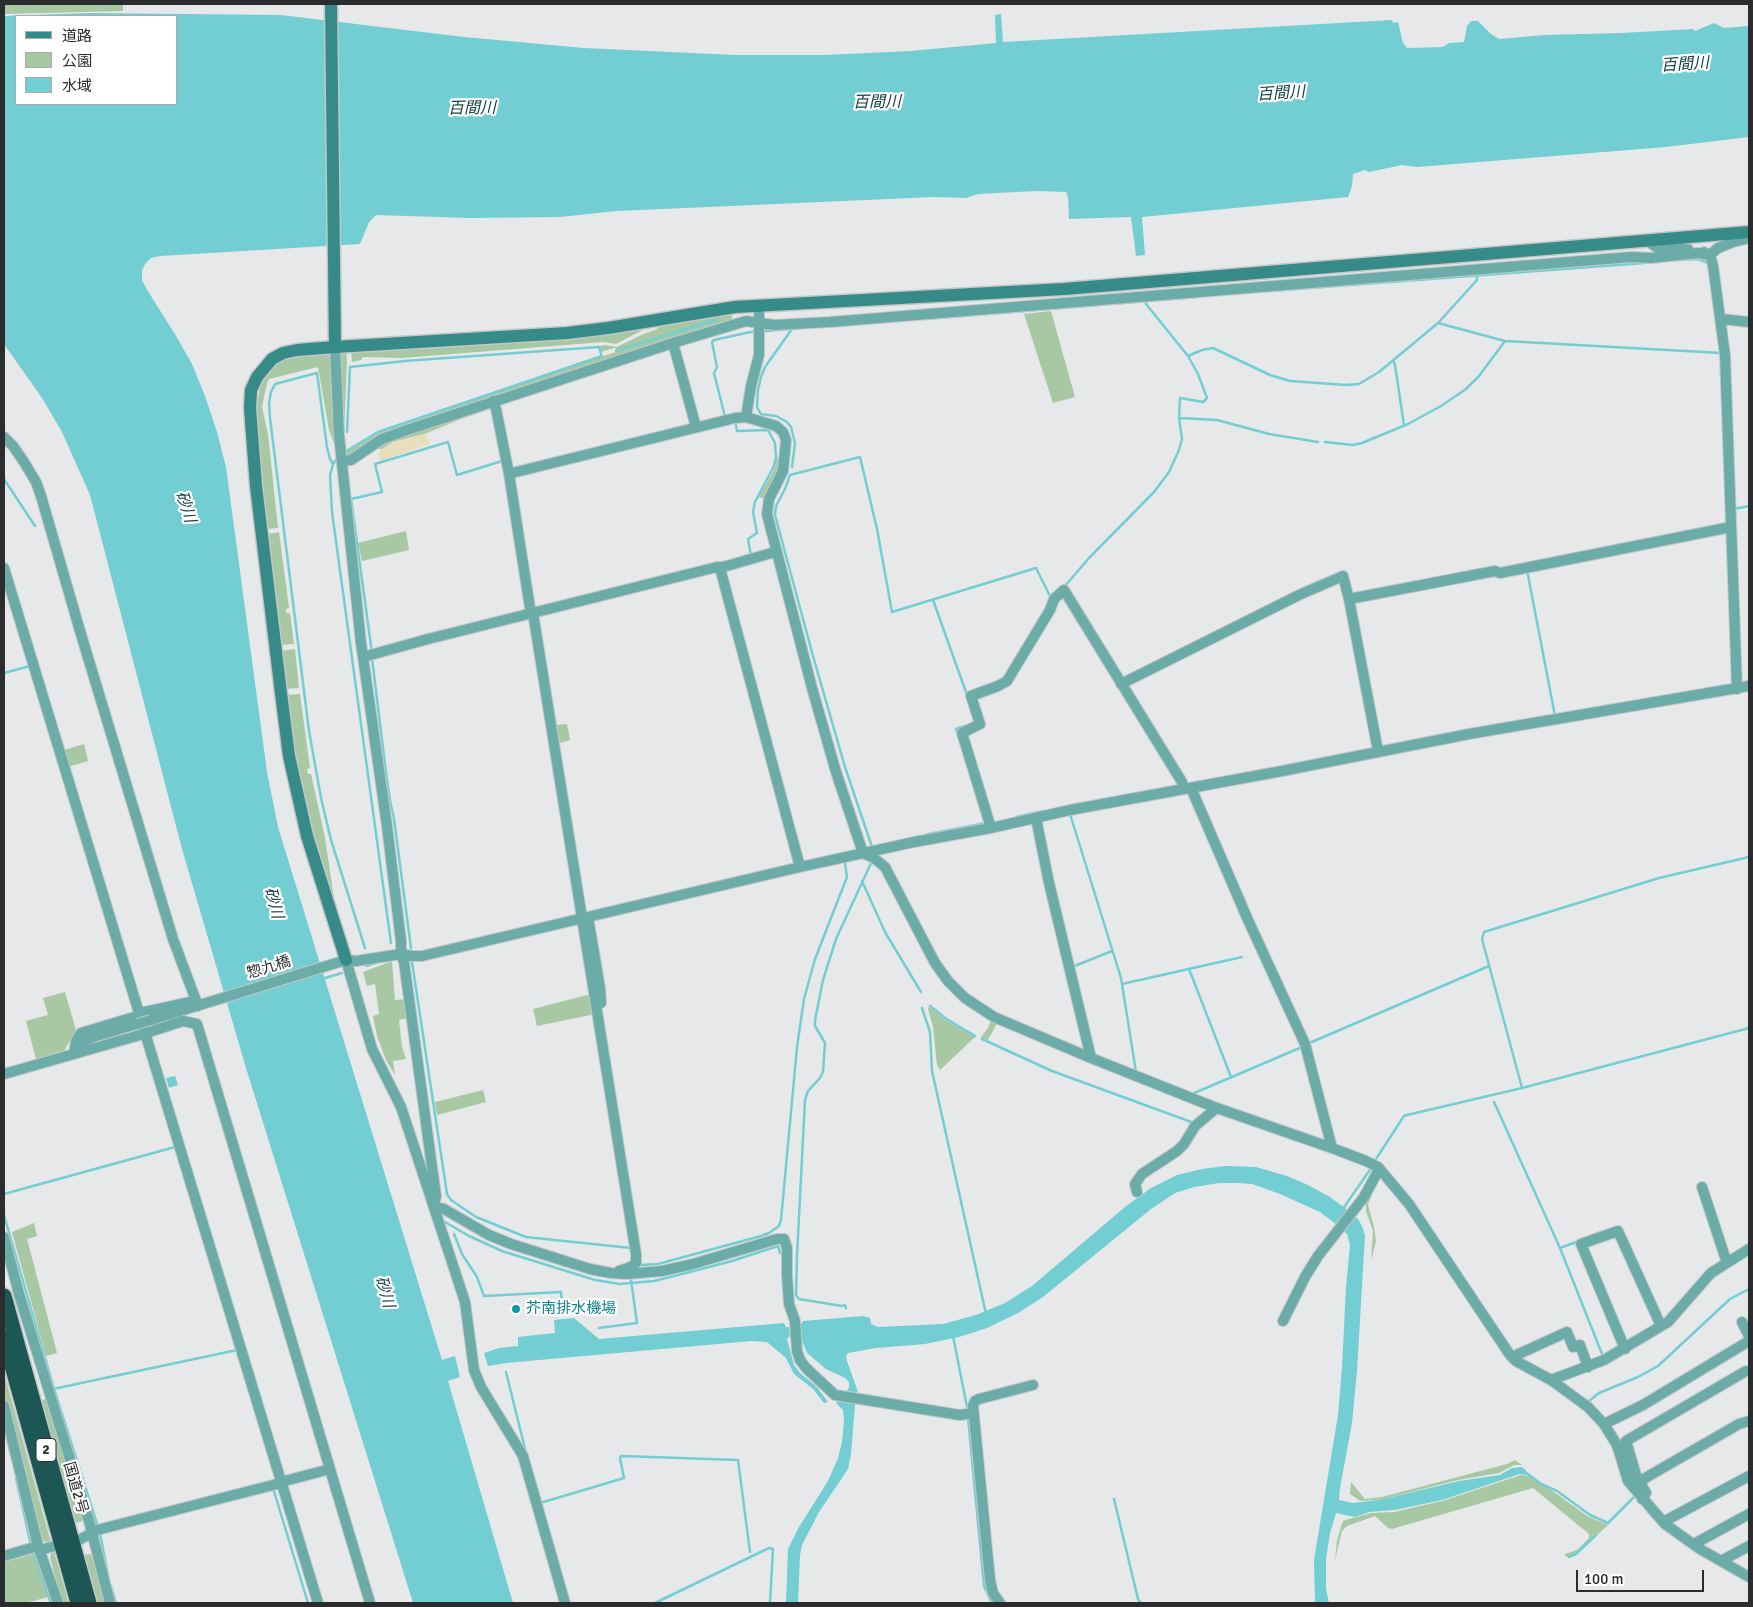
<!DOCTYPE html>
<meta charset="utf-8">
<style>
body{margin:0}
#map{position:relative;width:1753px;height:1607px;overflow:hidden;background:#e6e8ea;font-family:Signika,"Noto Sans JP",sans-serif}
canvas{display:block}
.frame{position:absolute;inset:0;border:5px solid #2b2c2d;pointer-events:none}
.legend{position:absolute;left:15px;top:15px;width:162px;height:90px;box-sizing:border-box;background:#fff;border:1px solid #aaabab;margin:0;padding:6px 9px;list-style:none;font-size:15px;color:#2b2c2d}
.legend li{display:flex;align-items:center;gap:10px;height:25px}
.legend b{width:25px;border:1px solid #aaabab}
.scale{position:absolute;left:1576px;top:1570px;width:128px;height:22px;box-sizing:border-box;border:2px solid #2b2c2d;border-top:0;padding-left:6px;font-size:15px;line-height:18px;white-space:nowrap;color:#2b2c2d;-webkit-text-stroke:4px #fff;paint-order:stroke}
</style>
<div id="map">
<canvas width="1753" height="1607"></canvas>
<div class="frame"></div>
<ul class="legend">
<li><b style="height:6px;background:#368a87"></b>道路</li>
<li><b style="height:14px;background:#a7c8a2"></b>公園</li>
<li><b style="height:14px;background:#72ced3"></b>水域</li>
</ul>
<div class="scale">100 m</div>
</div>
<script>
const context = document.querySelector('canvas').getContext('2d');
context.lineJoin = 'round';
function fillPath(path, color) {
  context.fillStyle = color;
  context.fill(path, 'evenodd');
}
function poly(rows) {
  const path = new Path2D();
  for (const r of rows) {
    path.moveTo(r[0], r[1]);
    for (let i = 2; i < r.length; i += 2) path.lineTo(r[i], r[i + 1]);
  }
  return path;
}
function strokePath(path, color, width, dash) {
  context.strokeStyle = color;
  context.lineWidth = width;
  context.lineCap = dash ? 'butt' : 'round';
  context.setLineDash(dash || []);
  context.stroke(path);
}
function label(font, color, halo, rows, align = 'center') {
  context.font = font + ' Signika,"Noto Sans JP",sans-serif';
  context.lineWidth = 4.5;
  context.setLineDash([]);
  context.textBaseline = 'middle';
  context.strokeStyle = halo;
  context.fillStyle = color;
  for (const [text, x, y, turn = 0] of rows) {
    context.save();
    context.translate(x, y);
    context.rotate((+turn || 0) * Math.PI / 180);
    context.textAlign = isNaN(turn) ? turn : align;
    if (halo) context.strokeText(text, 0, 0);
    context.fillText(text, 0, 0);
    context.restore();
  }
}
fillPath(poly([
 [4,4,123,4,123,11,4,14],
 [728,311,732,314,732,320,549,380,348,457,347,455,347,452,378,433,591,360,716,320,618,350,614,348,601,352,599,346,605,345,617,347,639,336,657,329,662,324],
 [1051,311,1075,397,1053,403,1024,314],
 [642,328,641,331,616,344,603,342,402,358,363,357,361,360,352,362,351,350],
 [343,351,346,351,347,360,344,433,339,359],
 [325,352,331,355,336,449,329,430,318,367,269,379,267,383,262,407,268,434,278,528,266,529,256,441,257,407,261,381,270,367,278,362,288,358],
 [489,405,493,412,490,409,461,419,427,433,393,442,382,449,377,449,378,445],
 [777,458,783,459,767,500,759,497,774,470],
 [406,531,409,550,362,561,358,543],
 [279,532,289,608,286,609,286,613,290,613,294,644,280,645,267,534],
 [295,649,299,688,285,689,281,651],
 [300,694,310,768,307,769,308,774,311,774,325,838,336,912,314,840,293,742,287,695],
 [567,724,570,740,560,743,556,725],
 [84,744,88,761,68,767,64,750],
 [392,961,395,1000,406,999,408,1018,399,1020,402,1047,406,1059,393,1061,395,1075,386,1060,377,1036,373,1016,379,1014,375,984,367,986,363,972],
 [65,992,76,1030,64,1051,36,1059,26,1021,48,1015,43,998],
 [591,994,595,1014,537,1026,533,1009],
 [929,1007,944,1019,975,1037,940,1070,937,1065,933,1027,928,1009],
 [992,1018,998,1021,988,1040,981,1037,988,1028],
 [483,1090,486,1102,437,1115,435,1102],
 [1379,1176,1368,1205,1374,1227,1376,1241,1371,1261,1373,1231,1366,1211,1366,1203],
 [34,1223,37,1236,27,1239,57,1353,46,1356,12,1232],
 [4,1373,50,1539,53,1544,43,1541,40,1538,4,1395],
 [45,1399,48,1399,86,1520,75,1523,41,1401],
 [1515,1460,1522,1465,1514,1465,1499,1473,1458,1480,1379,1500,1360,1501,1350,1494,1351,1482,1365,1499,1382,1497,1507,1464],
 [1521,1475,1528,1476,1557,1494,1587,1516,1608,1525,1597,1535,1595,1534,1575,1554,1566,1557,1565,1554,1577,1550,1589,1538,1589,1534,1533,1488,1392,1529,1388,1528,1375,1516,1347,1526,1342,1531,1335,1560,1337,1540,1343,1521,1345,1520,1371,1513,1394,1512,1442,1501],
 [54,1548,55,1555,69,1603,62,1603,50,1557,52,1551],
 [33,1554,49,1597,25,1603,4,1603,4,1562],
 [91,1554,106,1603,98,1603,84,1555]
]), '#a7c8a2');
fillPath(poly([
 [425,434,427,435,430,444,380,461,378,453,380,451,393,443]
]), '#e8deb9');
fillPath(poly([
 [89,13,281,15,464,37,584,48,735,55,825,55,911,51,996,43,995,15,1001,14,1003,42,1392,20,1393,23,1398,22,1403,43,1407,48,1443,47,1449,43,1464,42,1467,26,1471,21,1478,21,1491,34,1499,39,1545,35,1622,33,1693,29,1695,31,1714,23,1724,28,1749,26,1749,137,1666,147,1417,167,1402,165,1369,172,1365,170,1353,174,1352,186,1348,197,1142,217,1145,255,1136,256,1131,217,1069,219,1068,197,1066,192,1036,191,978,194,966,198,934,197,617,211,560,217,470,218,376,215,369,222,360,244,160,256,151,258,145,264,142,271,142,280,146,288,176,336,192,364,205,396,217,432,226,467,267,772,278,827,442,1360,455,1356,460,1377,448,1381,513,1603,413,1603,246,1068,182,849,90,495,62,432,42,398,4,344,4,16],
 [16,16,176,16,176,104,16,104],
 [175,1076,178,1085,169,1088,166,1078],
 [1225,1166,1256,1167,1287,1176,1308,1185,1330,1197,1349,1211,1358,1219,1362,1226,1365,1235,1357,1371,1352,1423,1340,1488,1339,1500,1353,1503,1379,1500,1459,1481,1500,1475,1512,1468,1521,1467,1525,1469,1527,1475,1520,1474,1442,1500,1395,1510,1369,1512,1355,1517,1336,1513,1330,1533,1326,1559,1326,1589,1329,1603,1315,1603,1314,1560,1338,1415,1342,1368,1346,1287,1350,1245,1347,1234,1337,1225,1320,1212,1280,1194,1252,1184,1237,1183,1219,1183,1194,1187,1175,1193,1151,1209,1043,1297,1018,1313,987,1328,959,1337,925,1344,876,1348,848,1353,846,1356,847,1361,858,1392,856,1392,851,1454,848,1469,819,1512,802,1545,800,1555,798,1603,786,1603,788,1549,799,1527,828,1481,838,1458,842,1442,844,1421,843,1410,836,1403,849,1388,849,1382,845,1378,826,1369,807,1353,801,1338,799,1328,803,1321,863,1316,870,1318,871,1324,878,1327,943,1324,976,1315,1005,1303,1032,1286,1125,1207,1151,1188,1177,1175,1202,1169],
 [574,1318,599,1339,784,1323,786,1327,789,1327,790,1336,787,1339,794,1365,800,1373,816,1386,828,1402,824,1403,813,1389,794,1374,786,1358,767,1342,751,1341,506,1363,488,1366,484,1353,499,1348,518,1346,518,1337,555,1333,554,1320]
]), '#72ced3');
strokePath(poly([
 [1677,260,1698,259,1708,263],
 [1270,291,1644,263],
 [924,319,1198,297],
 [1438,323,1505,341,1721,353],
 [766,331,801,328],
 [616,351,715,320,716,322],
 [1188,356,1202,350,1213,348,1270,375,1290,381,1346,385,1359,384,1379,372,1438,323,1477,280,1477,276],
 [1393,360,1395,365,1404,425],
 [725,417,714,373,717,367,712,342,714,340,755,331],
 [1180,418,1217,420,1269,434,1318,442],
 [735,420,737,431,768,430,775,443,776,458,773,468,755,502,753,512,757,533,748,539,751,556],
 [347,432,350,367,405,361,599,347,601,354],
 [1325,442,1353,445,1362,443,1408,424,1441,406,1466,389,1479,376,1505,341],
 [343,453,378,432,602,356],
 [339,456,333,464,330,475,332,512,391,943],
 [333,464,330,459,327,447,317,373,275,384,271,392,269,403,270,418,309,731,321,798,331,840,365,948],
 [792,467,795,443,791,427,787,422,776,416,761,414,757,407,758,390,761,377,765,367,792,329],
 [4,479,35,526],
 [1734,509,1749,506],
 [1527,570,1555,716],
 [1065,586,1089,558,1154,492,1169,472,1179,450,1182,439,1179,418,1180,398,1203,402,1207,398,1198,374,1188,356,1146,304,1146,301],
 [933,600,967,695],
 [372,653,351,499,382,492,375,464,448,442,457,475,502,461],
 [372,658,386,773,390,801,394,819,411,948],
 [4,673,30,666],
 [958,734,956,729,965,726],
 [1070,814,1121,978,1136,1072],
 [1016,817,1043,811],
 [928,834,986,823],
 [874,847,872,847,845,767,813,656,775,515,776,506,785,489,790,475,860,457,877,529,892,612,1036,568,1051,598],
 [862,881,885,932,921,992],
 [412,962,447,1194,451,1200,476,1217,526,1237,631,1248],
 [366,966,379,962],
 [1072,967,1112,951],
 [1189,969,1231,1077],
 [322,979,342,973],
 [1122,984,1242,957],
 [930,1006,945,1018,975,1036],
 [922,1008,930,1032,932,1071,986,1314],
 [982,1039,1052,1071,1194,1123],
 [1307,1044,1489,966],
 [1522,1088,1482,939,1484,932,1659,878,1749,857],
 [1192,1094,1302,1047],
 [1494,1102,1560,1248,1602,1354],
 [1374,1162,1404,1116,1407,1115,1522,1088,1749,1028],
 [4,1194,175,1147],
 [1342,1210,1372,1167],
 [4,1215,54,1389,98,1527],
 [445,1222,469,1236,502,1251,595,1280,620,1284,654,1281,686,1273,732,1261,778,1246,780,1253,783,1253],
 [454,1234,462,1254,477,1277,484,1296,561,1292,563,1310],
 [1560,1248,1579,1241],
 [640,1265,658,1264,761,1236,769,1233,779,1226,781,1220,797,1047,804,999,815,959,847,877,845,863],
 [846,1308,845,1305,842,1306,799,1299,796,1295,797,1255,805,1100,808,1091,820,1078,823,1072,825,1043,815,1026,815,1020,823,980,836,939,872,861],
 [599,1328,637,1323,631,1280],
 [953,1336,968,1412],
 [506,1372,526,1453],
 [53,1389,237,1350],
 [1590,1404,1588,1402,1599,1393,1638,1377,1658,1366,1730,1299,1749,1289],
 [968,1417,984,1586,992,1603],
 [4,1428,15,1470],
 [1525,1472,1541,1484,1557,1491,1590,1515,1608,1523,1636,1495],
 [16,1478,31,1545],
 [273,1488,308,1603],
 [1114,1499,1138,1599,1141,1603],
 [540,1503,624,1478,620,1458,621,1456,738,1460,750,1552],
 [1647,1511,1660,1525],
 [100,1533,109,1581],
 [33,1551,51,1603],
 [1569,1557,1576,1554,1596,1535],
 [111,1586,116,1603],
 [655,1603,769,1548,773,1549,770,1603]
]), '#72ced3', 2.5);
const street = poly([
 [1648,241,1656,247,1688,249],
 [1704,252,1710,255,1713,266,1725,355,1737,689],
 [759,306,759,355,751,386,746,417,776,426,783,432,786,440,783,471,769,499,767,514,812,688,836,772,863,853,874,858,885,867,935,963,948,981,965,998,994,1017,1091,1058,1214,1107,1332,1148,1366,1161,1378,1167,1409,1204,1510,1355,1516,1361,1551,1380,1588,1407,1604,1424,1617,1445,1628,1481,1665,1524,1700,1549,1749,1577],
 [1721,319,1749,322],
 [673,343,696,427],
 [335,347,339,435,361,643,387,826,401,941,401,954,404,962,436,1196,434,1207,444,1209,489,1235,511,1244,590,1269,611,1273,627,1274,662,1271,693,1264,777,1239,784,1239,787,1248,787,1275,789,1304,795,1321,797,1351,800,1360,806,1368,835,1395,960,1415,974,1413],
 [493,401,496,409,509,474,530,608,533,613,636,1254,636,1263,631,1267,619,1271],
 [4,437,13,446,24,462,36,482,41,496,80,631,173,939,198,1006],
 [342,461,351,460,382,439,407,430,673,343,746,321,774,325,830,322,1631,257,1651,258,1698,253,1710,255,1718,248,1733,242,1746,239,1749,234],
 [512,473,735,418,746,417],
 [4,568,318,1603],
 [720,568,800,867],
 [1349,599,1495,571,1500,573,1731,527],
 [363,657,428,639,717,567,723,567,775,552],
 [1121,684,1301,594,1343,576,1349,599,1378,751],
 [1191,788,1248,920,1305,1044,1332,1148],
 [1036,818,1049,883,1091,1058],
 [991,828,962,733,980,724,971,696,998,686,1007,681,1050,610,1054,599,1064,590,1182,782,1184,789],
 [588,917,600,988,601,1003],
 [346,960,372,1049,401,1107,465,1302,474,1370,481,1387,523,1456,565,1603],
 [140,1013,190,1002],
 [151,1020,346,960,356,961,401,954,412,956,422,956,800,867,914,842,991,828,1070,810,1282,771,1469,734,1749,686],
 [76,1051,83,1041,93,1037,137,1024],
 [74,1054,76,1041,81,1033,141,1015],
 [4,1074,140,1035,183,1021,197,1024,370,1603],
 [1702,1187,1727,1263],
 [1137,1192,1135,1184,1142,1174,1177,1151,1184,1144,1195,1126,1213,1111,1214,1107],
 [4,1237,19,1294,89,1521,110,1603],
 [1283,1321,1305,1277,1318,1256,1364,1197,1377,1173,1378,1167],
 [1742,1322,1749,1336],
 [1625,1349,1581,1244,1618,1231,1661,1326],
 [1512,1357,1567,1332,1573,1347,1580,1345,1588,1367],
 [1551,1380,1604,1360,1668,1322,1711,1273,1749,1249],
 [4,1406,38,1546,58,1603],
 [1604,1424,1643,1405,1749,1341],
 [1640,1481,1739,1424,1749,1421],
 [281,1482,330,1469],
 [1642,1499,1646,1493,1636,1475,1626,1441,1746,1371],
 [1663,1522,1749,1476],
 [79,1540,97,1530,281,1483],
 [1694,1544,1749,1514],
 [40,1550,55,1546],
 [4,1556,38,1546],
 [1721,1561,1749,1546],
 [1000,1603,993,1593,990,1580,973,1406,975,1401,979,1399,1033,1385]
]);
const secondary = poly([
 [331,4,335,347],
 [346,960,307,836,289,756,281,693,256,486,250,408,251,390,257,377,272,359,283,353,297,350,335,347,567,333,608,328,735,307,1064,289,1749,232]
]);
const highway = poly([
 [4,1296,89,1603],
 [4,1337,78,1603]
]);
strokePath(street, '#c4c6c8', 12);
strokePath(secondary, '#c4c6c8', 15);
strokePath(highway, '#c4c6c8', 18);
strokePath(street, '#6baca9', 10);
strokePath(secondary, '#368a87', 12);
strokePath(highway, '#1d5755', 15);
const streetBridge = poly([
 [137,1024,151,1020]
]);
strokePath(streetBridge, '#c4c6c8', 12, []);
strokePath(streetBridge, '#6baca9', 10);
for (const [x, y, r, color] of [
 [516,1309,5,"#0f9aa8"]
]) {
  const dot = new Path2D();
  dot.arc(x, y, r, 0, 2 * Math.PI);
  context.fillStyle = color;
  context.fill(dot);
  strokePath(dot, '#fff', 2);
}
for (const [x, y, w] of [
 [46,1450,20]
]) {
  const box = new Path2D();
  box.roundRect(x - w / 2, y - 11.5, w, 23, 4);
  context.fillStyle = '#fff';
  context.fill(box);
  strokePath(box, '#2b2c2d', 1);
}
label('bold 14px', '#2b2c2d', null, [
 ["2",46,1450]
]);
label('15px', '#2b2c2d', '#fff', [
 ["惣九橋",269,968,-17],
 ["国道2号",75,1488,74]
]);
label('15px', '#0d838f', '#fff', [
 ["芥南排水機場",526,1309]
], 'left');
label('italic 16px', '#164143', '#fff', [
 ["百間川",1685,65,-4],
 ["百間川",1281,94,-4],
 ["百間川",877,103,-1],
 ["百間川",472,109,-1],
 ["砂川",185,507,72],
 ["砂川",273,903,75],
 ["砂川",384,1292,74]
]);
</script>
